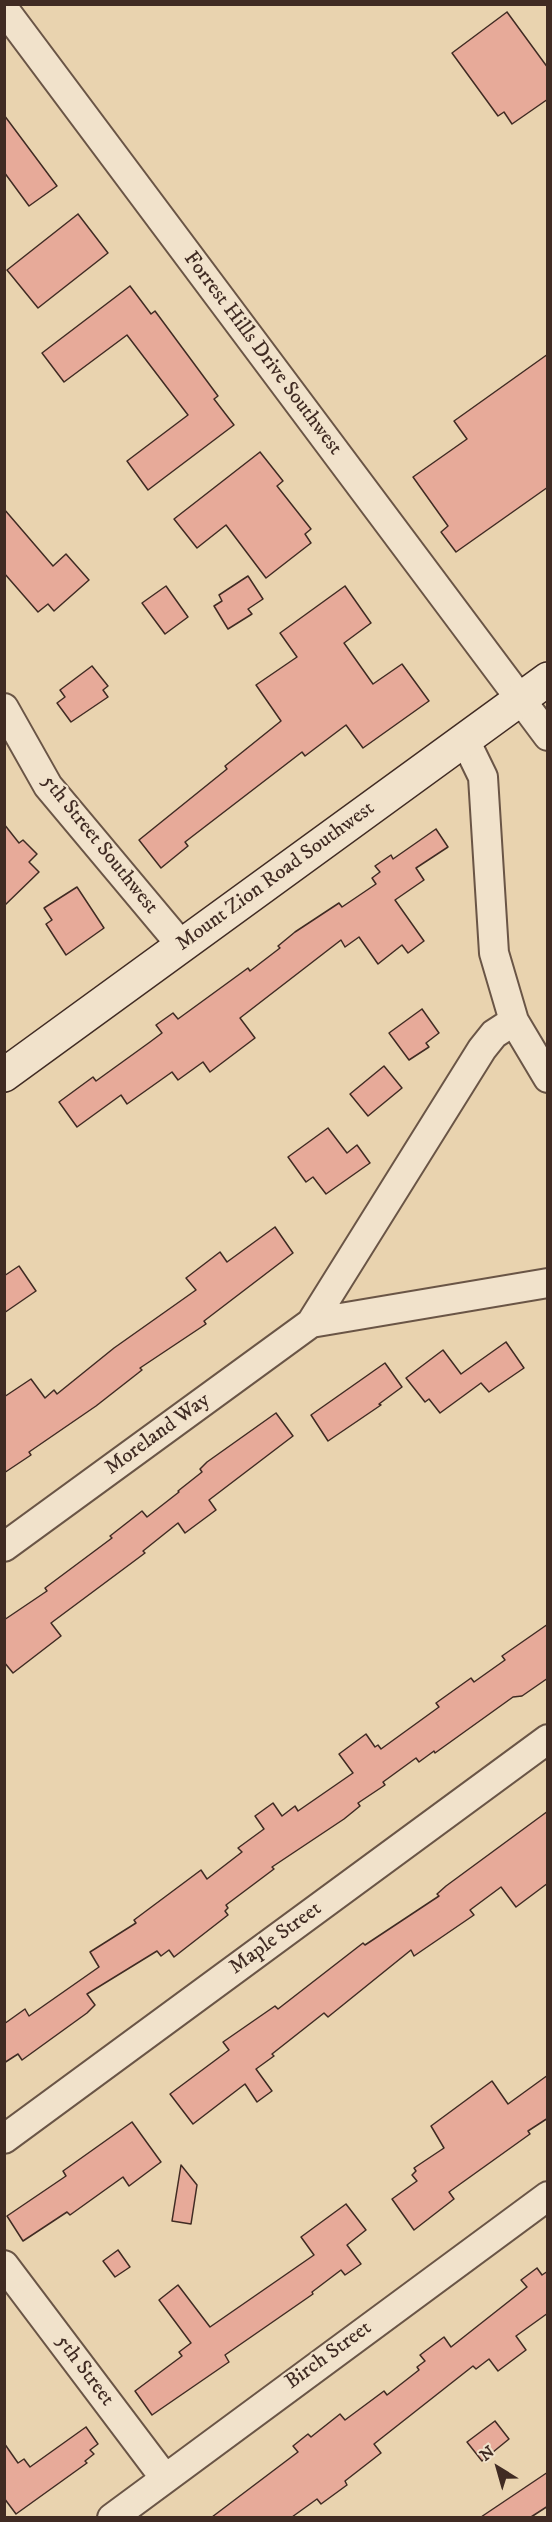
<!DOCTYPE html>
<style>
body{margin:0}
#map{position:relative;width:552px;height:2522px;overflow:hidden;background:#e9d3af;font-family:"IM FELL DW Pica",serif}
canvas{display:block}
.frame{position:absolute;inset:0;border:6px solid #402b23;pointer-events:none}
.north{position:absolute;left:468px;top:2438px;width:60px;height:60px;-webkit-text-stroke:4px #f1e2cb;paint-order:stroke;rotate:323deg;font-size:16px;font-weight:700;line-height:24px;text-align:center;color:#402b23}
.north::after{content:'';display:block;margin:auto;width:21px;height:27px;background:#402b23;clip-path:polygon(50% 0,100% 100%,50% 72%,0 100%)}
</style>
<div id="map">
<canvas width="552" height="2522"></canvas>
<div class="frame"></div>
<div class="north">N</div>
</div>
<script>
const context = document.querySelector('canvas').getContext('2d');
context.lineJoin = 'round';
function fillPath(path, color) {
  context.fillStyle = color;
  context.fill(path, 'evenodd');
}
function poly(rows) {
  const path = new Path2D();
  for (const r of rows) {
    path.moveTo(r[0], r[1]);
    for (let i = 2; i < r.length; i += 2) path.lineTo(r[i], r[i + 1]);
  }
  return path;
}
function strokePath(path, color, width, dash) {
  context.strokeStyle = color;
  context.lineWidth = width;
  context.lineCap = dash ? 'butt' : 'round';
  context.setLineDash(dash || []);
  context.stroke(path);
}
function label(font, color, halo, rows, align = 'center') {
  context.font = font + ' "IM FELL DW Pica",serif';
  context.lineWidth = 4.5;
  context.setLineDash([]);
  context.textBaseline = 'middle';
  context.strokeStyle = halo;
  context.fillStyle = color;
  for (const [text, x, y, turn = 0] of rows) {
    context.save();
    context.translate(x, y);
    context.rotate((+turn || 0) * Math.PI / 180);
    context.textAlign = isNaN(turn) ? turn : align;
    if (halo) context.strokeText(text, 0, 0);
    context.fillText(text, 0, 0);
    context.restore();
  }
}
const building = poly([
 [507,12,548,68,548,99,512,124,504,112,498,116,452,53,507,12],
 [4,115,57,186,29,206,4,172,4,115],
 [78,214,108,253,38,308,7,270,78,214],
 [130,286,151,314,155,311,218,396,214,399,234,425,148,490,127,461,188,415,127,335,64,382,42,353,130,286],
 [548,354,548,487,456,552,441,532,448,526,413,477,467,439,454,421,548,354],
 [260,452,283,481,277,486,311,529,305,534,311,543,266,578,226,525,197,548,174,519,260,452],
 [4,509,53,566,66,554,89,580,54,611,48,604,38,612,4,573,4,509],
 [248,576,263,599,248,609,252,614,228,629,214,606,222,601,219,595,248,576],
 [166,586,188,617,165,634,142,603,166,586],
 [345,586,371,623,344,643,373,684,402,664,429,701,363,748,346,725,305,756,302,752,185,842,188,846,161,868,139,840,227,769,225,766,281,721,256,685,297,657,280,633,345,586],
 [92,666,108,686,103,690,108,697,71,722,57,703,65,697,60,690,92,666],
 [4,824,19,843,23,840,37,854,29,862,39,872,4,906,4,824],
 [436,829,448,847,416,868,424,880,395,900,424,941,408,953,402,945,378,964,359,937,345,947,341,940,240,1018,255,1038,210,1072,203,1062,178,1080,172,1072,127,1104,121,1095,77,1127,59,1102,93,1077,96,1081,150,1042,162,1033,156,1025,173,1013,178,1019,248,968,250,971,280,948,278,946,295,932,339,903,342,907,376,884,372,878,380,872,375,866,391,855,393,859,436,829],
 [77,887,104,928,66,955,46,924,52,920,44,908,77,887],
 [422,1009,439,1033,426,1043,429,1047,409,1060,389,1033,422,1009],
 [384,1066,402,1088,368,1116,350,1094,384,1066],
 [328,1128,347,1153,357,1145,370,1163,326,1194,313,1177,306,1182,288,1157,328,1128],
 [275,1227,293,1253,204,1321,206,1324,140,1368,142,1370,96,1406,29,1452,31,1455,4,1473,4,1397,31,1379,45,1398,54,1390,57,1394,114,1348,196,1290,186,1278,220,1252,227,1262,275,1227],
 [19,1266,36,1291,4,1313,4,1276,19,1266],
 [506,1342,524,1368,489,1392,481,1383,440,1413,429,1399,425,1402,406,1378,443,1350,461,1374,506,1342],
 [385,1363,402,1387,379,1404,381,1405,328,1441,311,1415,385,1363],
 [276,1413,293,1436,209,1500,216,1510,185,1533,178,1523,143,1551,145,1553,51,1623,61,1636,13,1673,4,1662,4,1620,47,1591,45,1588,112,1538,110,1536,142,1511,147,1517,179,1492,178,1491,202,1472,200,1469,207,1462,276,1413],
 [548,1624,548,1678,522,1696,513,1697,435,1753,434,1751,419,1762,416,1758,383,1782,385,1785,358,1803,360,1806,344,1819,272,1867,274,1869,226,1905,228,1908,225,1911,228,1915,174,1957,169,1950,161,1956,157,1951,87,1994,95,2005,87,2013,22,2060,18,2054,4,2063,4,2024,25,2009,29,2016,99,1967,90,1952,136,1923,134,1920,201,1870,207,1879,242,1852,238,1848,264,1829,255,1816,273,1803,282,1816,295,1806,298,1811,353,1773,339,1754,366,1734,375,1747,378,1745,381,1749,439,1707,436,1703,471,1678,474,1682,505,1660,502,1656,548,1624],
 [548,1811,548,1883,516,1907,501,1887,470,1910,474,1915,414,1956,411,1950,328,2017,324,2013,272,2054,274,2056,256,2069,272,2091,257,2102,245,2084,193,2124,170,2094,229,2050,223,2042,275,2006,278,2009,363,1943,365,1945,439,1896,437,1894,446,1886,548,1811],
 [548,2075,548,2118,528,2131,530,2134,449,2192,454,2199,414,2230,392,2199,417,2181,412,2175,416,2171,414,2168,444,2148,431,2126,492,2081,508,2104,548,2075],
 [132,2122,161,2162,129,2186,123,2177,70,2215,67,2212,23,2241,7,2216,66,2176,63,2171,132,2122],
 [181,2165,197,2185,191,2224,172,2221,181,2165],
 [346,2204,366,2230,347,2245,361,2264,345,2275,341,2270,312,2292,313,2294,225,2355,229,2362,152,2415,135,2391,182,2356,179,2352,191,2343,159,2300,178,2285,210,2327,314,2255,301,2237,346,2204],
 [118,2250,130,2267,115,2277,103,2261,118,2250],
 [537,2268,542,2275,548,2271,548,2313,516,2336,526,2350,498,2371,489,2359,476,2369,473,2366,374,2444,381,2453,345,2481,347,2485,321,2504,317,2499,292,2517,212,2517,298,2452,293,2446,308,2434,311,2437,340,2414,345,2420,384,2391,387,2395,419,2370,417,2367,425,2361,420,2355,444,2337,451,2347,527,2287,521,2280,537,2268],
 [495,2421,509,2439,482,2461,467,2442,495,2421],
 [86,2427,98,2444,90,2450,94,2454,85,2461,87,2463,16,2514,4,2498,4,2443,18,2463,24,2459,30,2467,86,2427],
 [548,2472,548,2506,531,2517,481,2517,548,2472]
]);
fillPath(building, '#e7aa99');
strokePath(building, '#402b23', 1.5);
const street = poly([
 [4,9,548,736],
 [4,708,48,786,182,946],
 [465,740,483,777,494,953,514,1021,548,1078],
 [311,1323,548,1283],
 [4,1547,311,1323,482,1049,494,1034,514,1021],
 [4,2139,548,1739],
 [4,2265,164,2477],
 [112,2518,548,2196]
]);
const secondary = poly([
 [4,1075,548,679]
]);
strokePath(street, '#6a5546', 32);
strokePath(secondary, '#402b23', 36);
strokePath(street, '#f1e2cb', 28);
strokePath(secondary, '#f1e2cb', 33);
label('21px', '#402b23', '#f1e2cb', [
 ["Forrest Hills Drive Southwest",262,354,53],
 ["5th Street Southwest",99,845,51],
 ["Mount Zion Road Southwest",276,877,-36],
 ["Moreland Way",158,1435,-36],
 ["Maple Street",276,1939,-36],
 ["Birch Street",329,2356,-36],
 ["5th Street",84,2371,53]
]);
</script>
